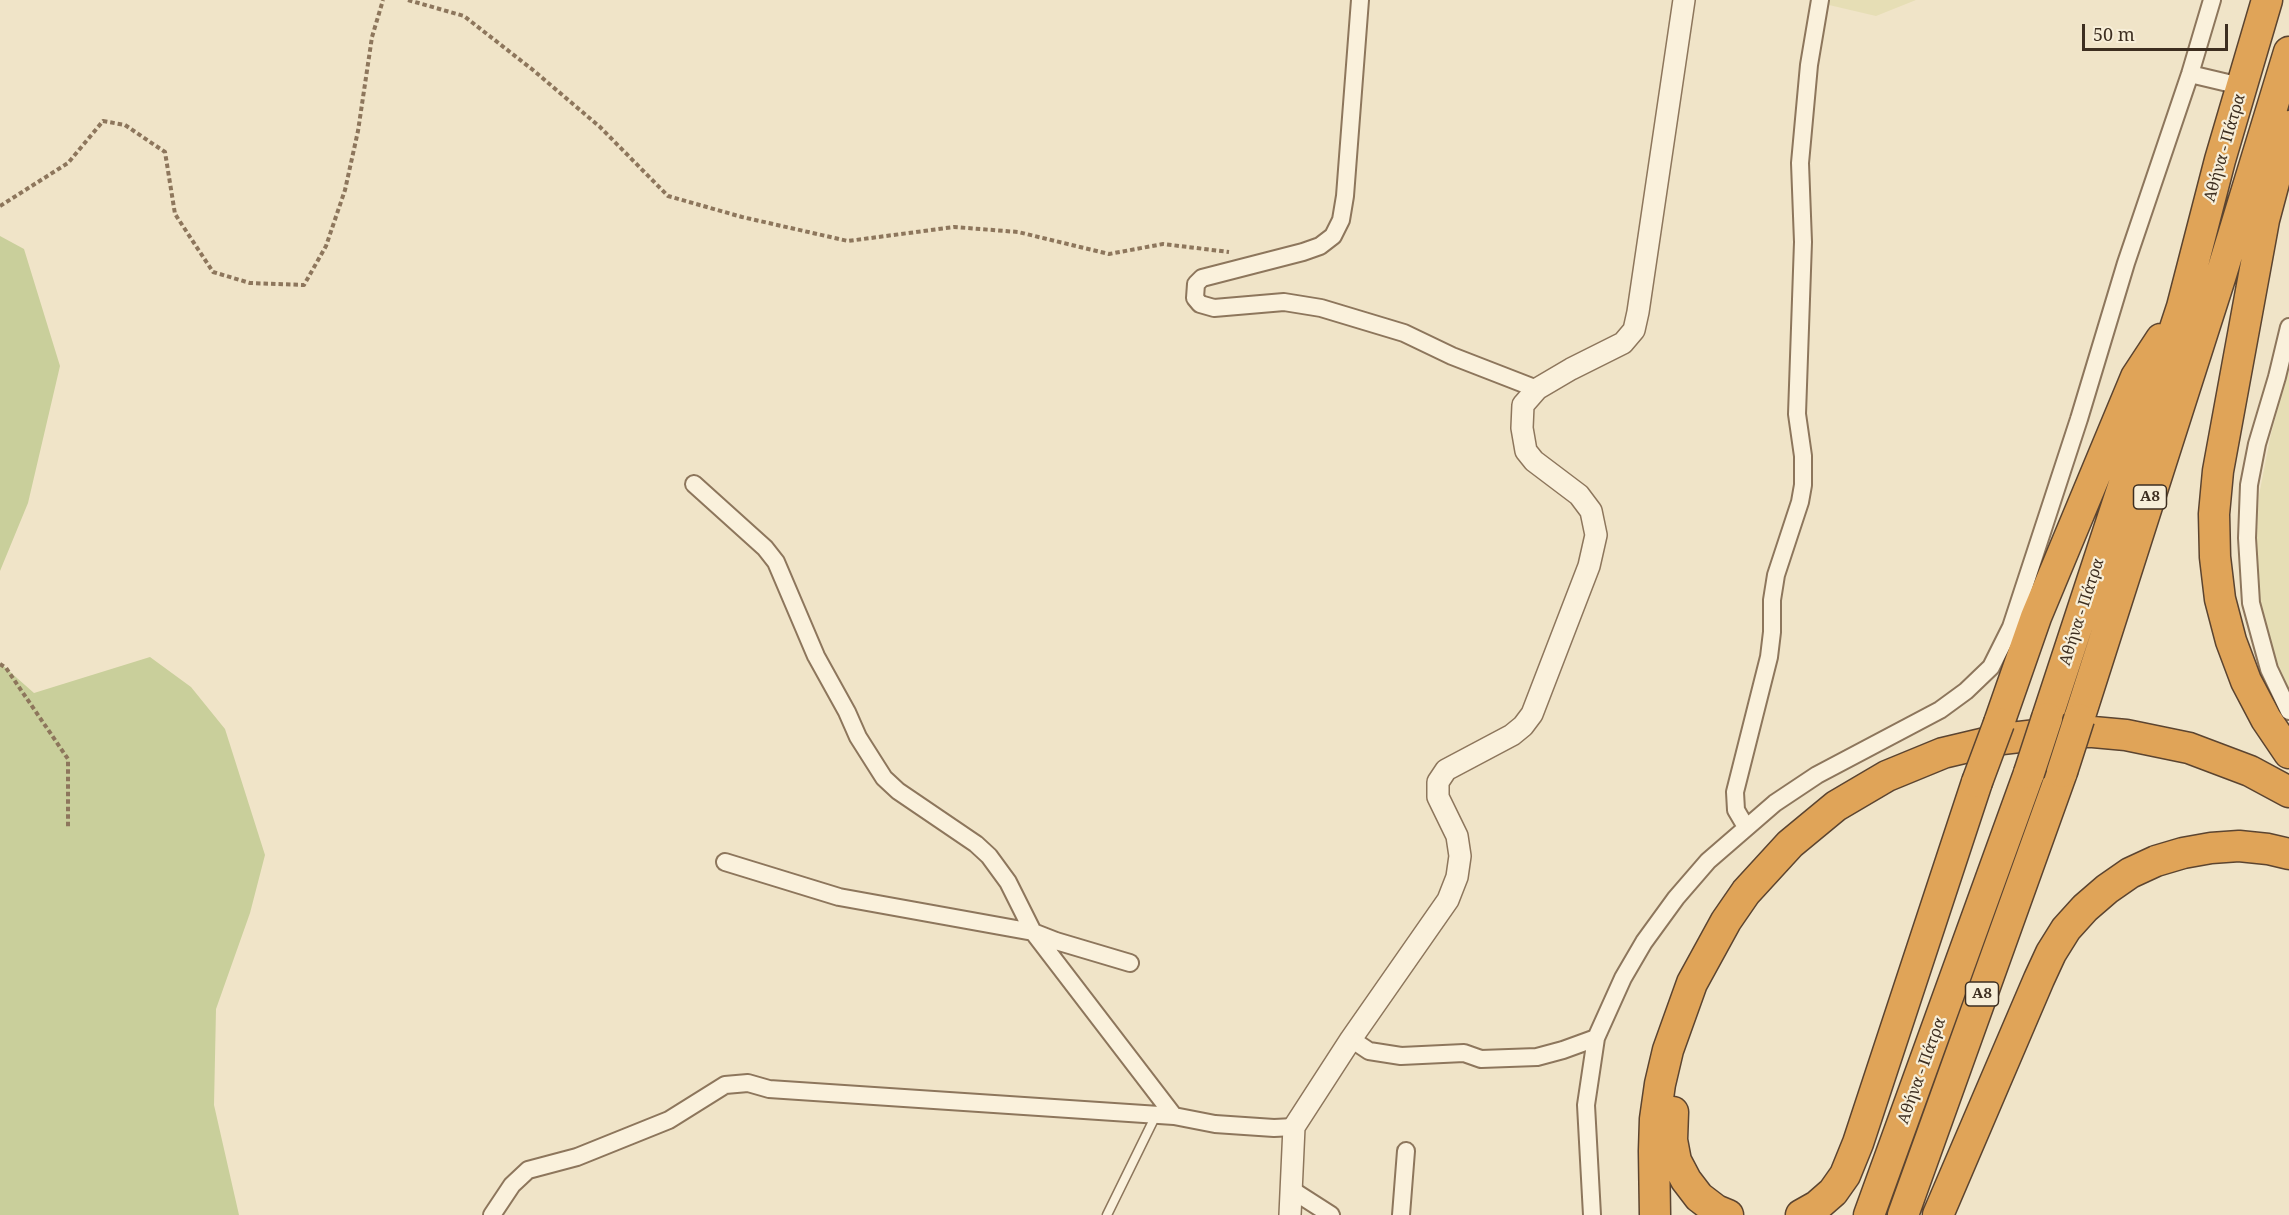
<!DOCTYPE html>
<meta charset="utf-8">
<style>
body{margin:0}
#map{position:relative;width:2289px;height:1215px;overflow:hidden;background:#f0e4c8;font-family:"Noto Serif",serif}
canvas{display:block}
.scale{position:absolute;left:2082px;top:24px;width:146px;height:27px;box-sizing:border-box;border:3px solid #3d2e20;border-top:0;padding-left:8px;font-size:18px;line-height:21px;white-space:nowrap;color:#3d2e20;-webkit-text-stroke:4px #f7eed8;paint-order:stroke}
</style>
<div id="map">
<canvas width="2289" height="1215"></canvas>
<div class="scale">50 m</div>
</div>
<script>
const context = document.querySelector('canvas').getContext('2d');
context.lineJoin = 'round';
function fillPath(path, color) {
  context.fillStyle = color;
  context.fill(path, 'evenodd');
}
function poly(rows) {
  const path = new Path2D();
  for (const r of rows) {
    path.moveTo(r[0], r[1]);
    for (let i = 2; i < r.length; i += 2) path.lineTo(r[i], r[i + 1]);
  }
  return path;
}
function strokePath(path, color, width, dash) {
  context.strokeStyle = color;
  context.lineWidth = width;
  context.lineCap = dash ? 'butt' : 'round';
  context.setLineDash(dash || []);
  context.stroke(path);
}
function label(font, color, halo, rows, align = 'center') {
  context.font = font + ' "Noto Serif",serif';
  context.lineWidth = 4.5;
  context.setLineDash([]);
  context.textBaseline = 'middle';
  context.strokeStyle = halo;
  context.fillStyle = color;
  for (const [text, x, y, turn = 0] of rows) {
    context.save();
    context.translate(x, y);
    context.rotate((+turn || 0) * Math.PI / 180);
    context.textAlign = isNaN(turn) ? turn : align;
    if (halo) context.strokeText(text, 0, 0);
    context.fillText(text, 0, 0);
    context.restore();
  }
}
fillPath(poly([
 [1830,0,1916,0,1876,16,1829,5],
 [2289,369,2289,689,2273,652,2258,599,2256,558,2259,495,2271,434]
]), '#e6deb5');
fillPath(poly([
 [0,236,24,249,60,366,28,503,0,571],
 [150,657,191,687,225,729,265,855,250,913,216,1009,214,1105,239,1215,0,1215,0,663,34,693]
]), '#c9cf9b');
const service = poly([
 [1107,1215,1156,1115]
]);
const minor = poly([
 [1360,0,1345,196,1341,220,1333,236,1320,246,1303,252,1202,278,1196,284,1195,298,1200,304,1214,308,1284,302,1321,308,1404,333,1452,356,1537,389],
 [2190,74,2228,83],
 [2289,327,2277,377,2257,444,2249,485,2247,538,2251,603,2269,669,2289,711],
 [694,484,765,548,776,562,816,656,847,712,858,737,884,778,898,791,976,844,989,856,1008,882,1033,932,1174,1116],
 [1746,827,1736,810,1735,792,1769,657,1772,632,1772,600,1776,575,1800,502,1803,485,1803,456,1797,414,1803,242,1800,163,1809,65,1820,0],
 [725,862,839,897,1033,932,1056,941,1130,963],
 [1351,1039,1369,1051,1401,1056,1464,1053,1481,1059,1537,1057,1563,1050,1596,1038],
 [1292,1190,1331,1215],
 [492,1215,512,1185,528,1170,577,1157,669,1120,725,1085,748,1083,769,1089,1174,1116,1215,1124,1274,1128,1294,1127],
 [1401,1215,1406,1151],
 [1592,1215,1586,1105,1596,1038,1623,978,1644,942,1676,898,1708,861,1775,803,1817,775,1940,710,1966,691,1991,667,2011,627,2079,419,2126,263,2190,74,2212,0]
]);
const tertiary = poly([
 [1290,1215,1294,1127,1351,1039,1448,900,1457,877,1460,856,1457,836,1438,797,1438,782,1446,770,1512,735,1523,726,1532,714,1589,566,1596,535,1591,511,1579,495,1534,461,1526,451,1522,428,1523,405,1537,389,1571,369,1623,343,1634,330,1638,312,1684,0]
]);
const motorway = poly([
 [2289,126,2264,220,2218,471,2214,514,2215,557,2220,599,2231,641,2246,681,2266,719,2289,753],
 [2047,718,2182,307,2220,160,2267,0],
 [2079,719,2221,275,2289,52],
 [1999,723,2036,617,2136,377,2161,339],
 [1673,1112,1672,1140,1676,1161,1686,1180,1699,1197,1716,1210,1728,1215],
 [1655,1215,1654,1151,1655,1119,1660,1084,1668,1050,1692,983,1726,921,1746,892,1790,844,1836,806,1887,776,1943,753,2002,739,2063,732,2093,732,2126,735,2189,748,2250,771,2289,792],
 [1801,1215,1817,1206,1833,1192,1845,1175,1858,1143,1977,782],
 [1869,1215,2029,773],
 [1903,1215,2062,772],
 [1938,1215,2039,979,2051,953,2066,929,2085,908,2107,889,2130,873,2156,861,2183,853,2211,848,2239,846,2268,849,2289,854]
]);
strokePath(service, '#8d765c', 11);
strokePath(minor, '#8d765c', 20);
strokePath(tertiary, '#8d765c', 24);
strokePath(motorway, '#5b4430', 33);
strokePath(poly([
 [408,0,464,16,533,70,600,127,668,196,742,217,848,241,954,227,1018,232,1109,254,1163,244,1229,252],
 [0,206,68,163,103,121,125,125,165,152,175,214,213,272,250,283,304,285,326,246,345,190,358,131,372,37,383,0],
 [0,664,6,668,68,759,68,827]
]), '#8d765c', 4, [4.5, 3]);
strokePath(service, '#faf1dc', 8);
strokePath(minor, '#faf1dc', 16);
strokePath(tertiary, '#faf1dc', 21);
strokePath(motorway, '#e0a458', 30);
const motorwayBridge = poly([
 [2062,772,2079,719],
 [2029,773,2047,718],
 [1977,782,1999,723]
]);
strokePath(motorwayBridge, '#5b4430', 33, []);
strokePath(motorwayBridge, '#e0a458', 30);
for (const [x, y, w] of [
 [2150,497,33],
 [1982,994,33]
]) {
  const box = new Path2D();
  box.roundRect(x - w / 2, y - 12, w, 24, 4.5);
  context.fillStyle = '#f7eed8';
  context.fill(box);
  strokePath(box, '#3d2e20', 1.5);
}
label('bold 15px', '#3d2e20', null, [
 ["Α8",2150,497],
 ["Α8",1982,994]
]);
label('16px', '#3d2e20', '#f7eed8', [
 ["Αθήνα - Πάτρα",2225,148,-74],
 ["Αθήνα - Πάτρα",2082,612,-72],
 ["Αθήνα - Πάτρα",1922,1071,-70]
]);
</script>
